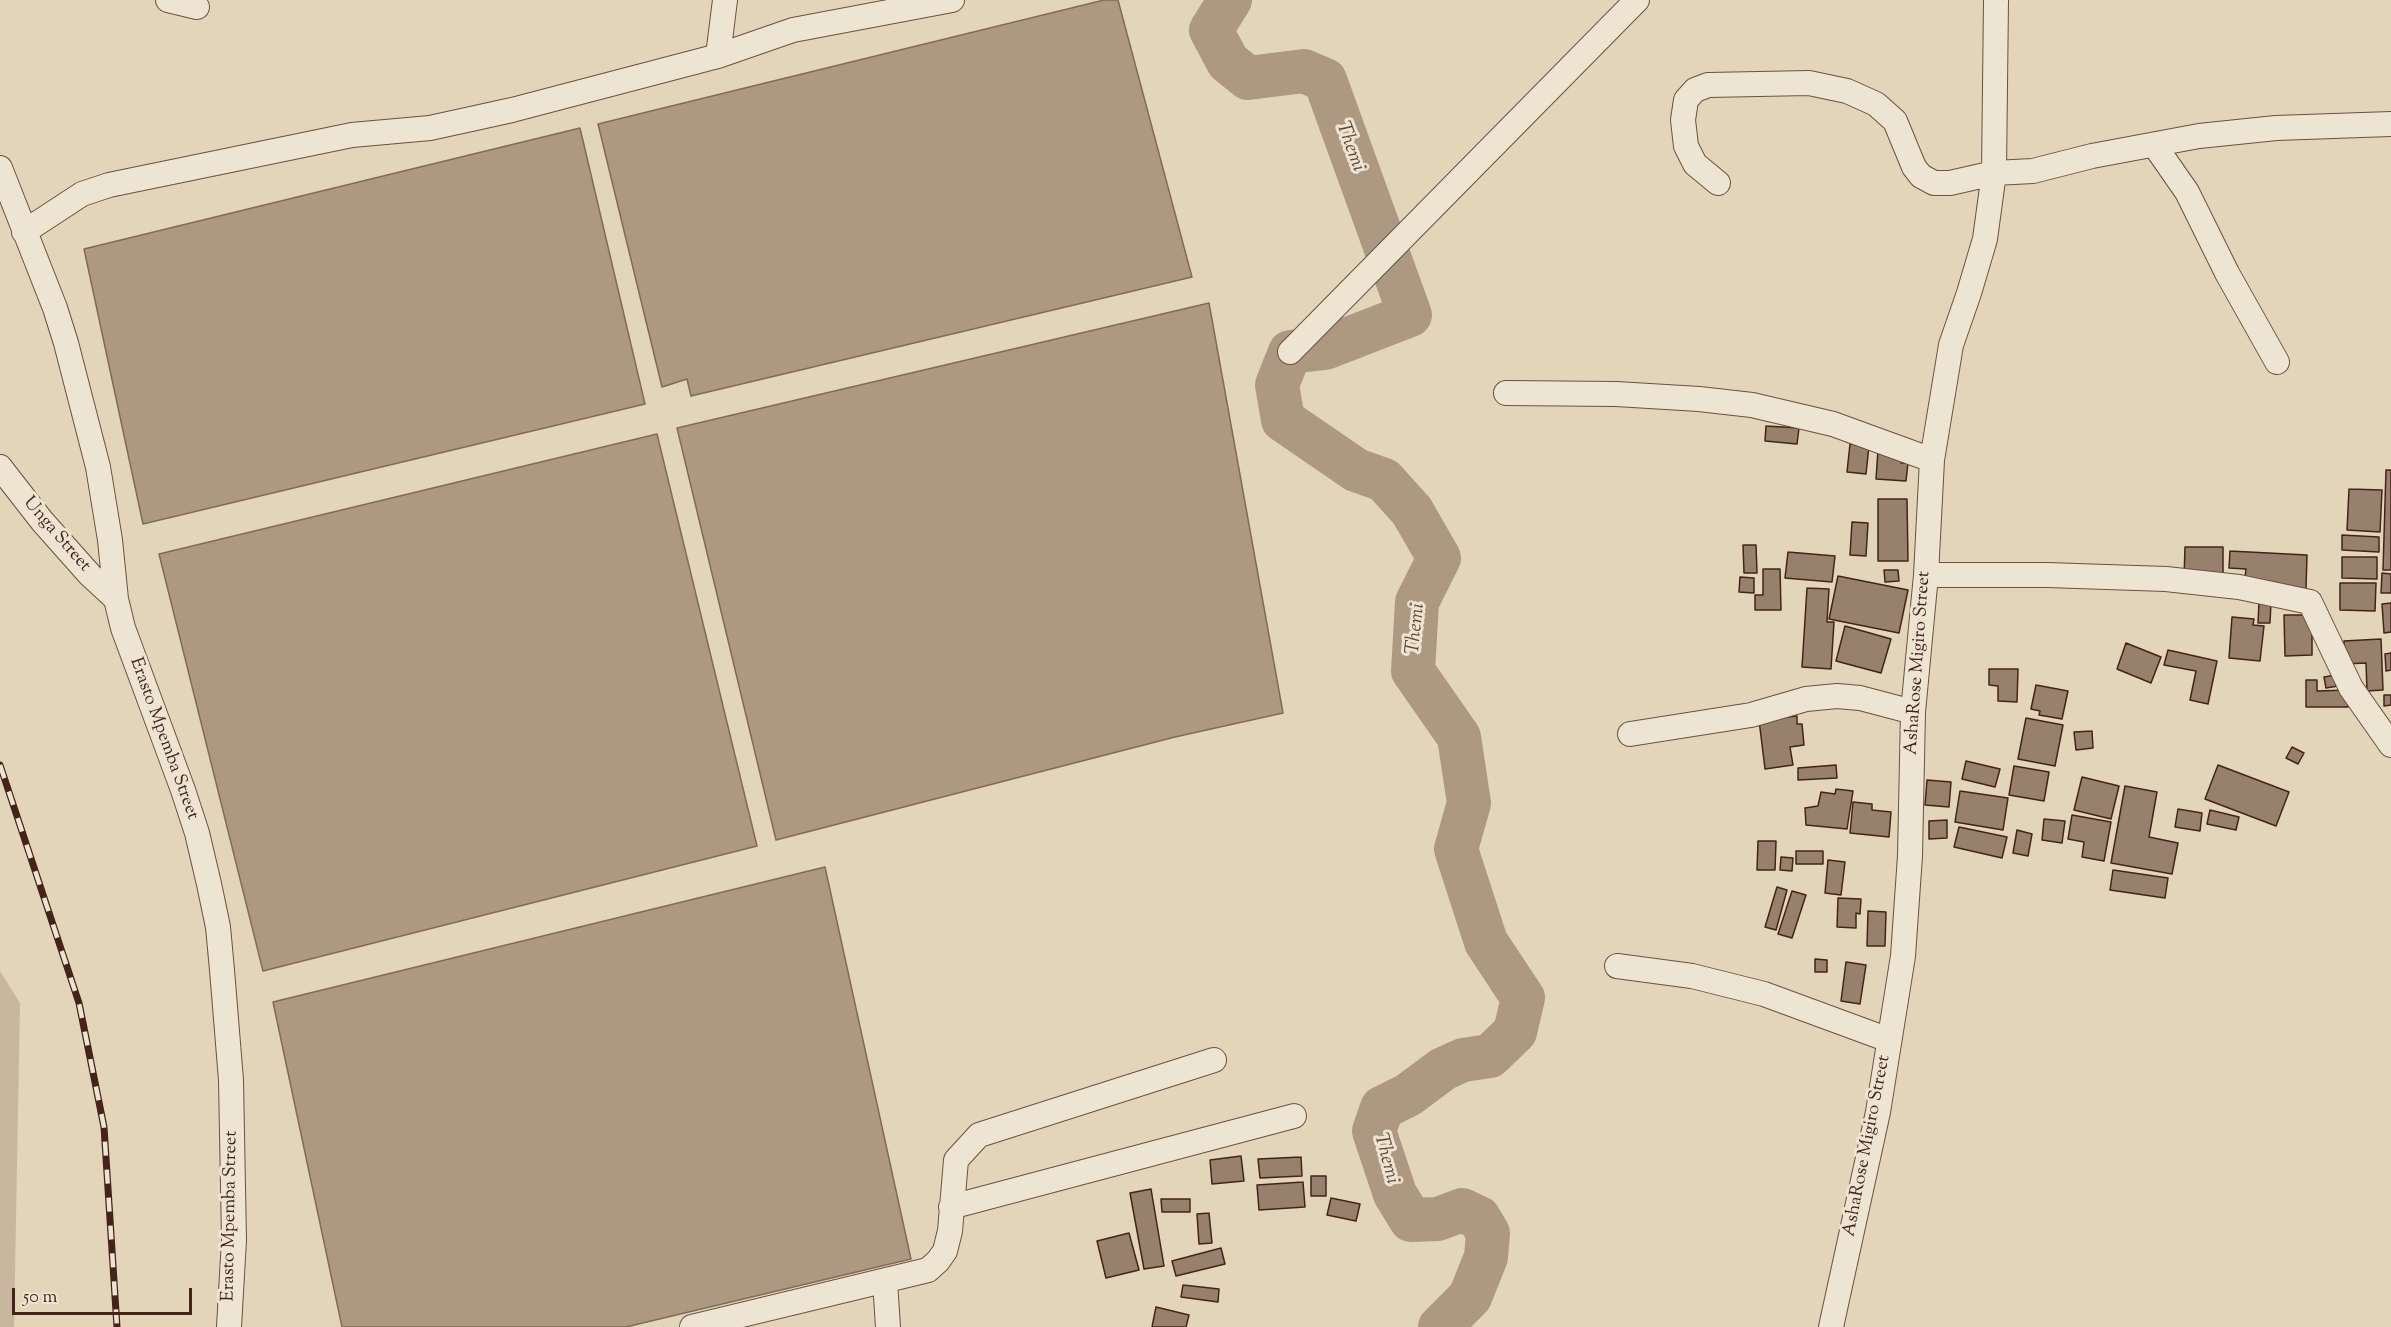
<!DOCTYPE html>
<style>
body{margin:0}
#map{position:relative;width:2391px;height:1327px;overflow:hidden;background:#e3d5b9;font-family:"Sorts Mill Goudy",serif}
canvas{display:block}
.scale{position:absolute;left:12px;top:1288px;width:180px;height:27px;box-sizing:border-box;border:3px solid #442418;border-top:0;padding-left:8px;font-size:18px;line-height:21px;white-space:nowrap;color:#442418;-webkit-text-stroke:4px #ede4d2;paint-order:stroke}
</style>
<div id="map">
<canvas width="2391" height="1327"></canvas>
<div class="scale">50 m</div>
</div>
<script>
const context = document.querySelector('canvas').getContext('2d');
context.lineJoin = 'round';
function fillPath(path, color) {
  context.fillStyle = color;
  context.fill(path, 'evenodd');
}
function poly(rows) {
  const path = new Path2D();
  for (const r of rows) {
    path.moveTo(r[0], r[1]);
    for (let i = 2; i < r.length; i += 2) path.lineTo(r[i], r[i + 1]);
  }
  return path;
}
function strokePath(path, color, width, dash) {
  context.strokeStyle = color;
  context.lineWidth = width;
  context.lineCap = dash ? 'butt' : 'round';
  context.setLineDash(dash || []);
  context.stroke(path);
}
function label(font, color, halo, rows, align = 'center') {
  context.font = font + ' "Sorts Mill Goudy",serif';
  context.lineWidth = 6;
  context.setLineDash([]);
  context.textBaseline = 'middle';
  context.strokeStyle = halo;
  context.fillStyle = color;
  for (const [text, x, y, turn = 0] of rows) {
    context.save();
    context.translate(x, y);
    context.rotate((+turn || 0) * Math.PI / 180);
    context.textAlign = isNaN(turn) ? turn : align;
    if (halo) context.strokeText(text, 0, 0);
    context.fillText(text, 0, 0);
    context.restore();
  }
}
fillPath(poly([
 [0,971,20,1003,14,1327,0,1327]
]), '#c8b79e');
const water = poly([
 [1104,0,1118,0,1192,277,691,396,687,379,662,387,598,124,1104,0],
 [580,128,645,404,143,524,84,249,580,128],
 [1209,303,1283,713,1175,737,776,840,677,428,1209,303],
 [657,434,757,846,263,971,159,554,657,434],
 [825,867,911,1259,626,1327,342,1327,273,1002,825,867]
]);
fillPath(water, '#ad9982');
strokePath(water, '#836a58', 1.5);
strokePath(poly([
 [1230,0,1211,30,1228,62,1248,78,1304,71,1325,80,1410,315,1325,348,1290,352,1277,385,1283,420,1356,470,1384,480,1412,511,1439,558,1417,602,1413,671,1459,737,1469,803,1456,849,1486,942,1523,998,1515,1032,1490,1056,1463,1060,1443,1069,1408,1095,1382,1108,1374,1131,1395,1194,1411,1220,1438,1219,1462,1210,1479,1218,1488,1233,1486,1257,1470,1297,1440,1327]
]), '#ad9982', 44);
const building = poly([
 [1766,426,1799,428,1797,444,1765,441,1766,426],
 [1850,444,1869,446,1866,474,1847,472,1850,444],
 [1878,450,1901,452,1901,463,1908,463,1906,481,1876,479,1878,450],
 [2386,470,2391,470,2391,570,2383,570,2386,470],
 [2349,489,2382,490,2380,532,2347,530,2349,489],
 [1878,499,1907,499,1908,561,1878,561,1878,499],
 [1852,522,1868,523,1866,556,1850,555,1852,522],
 [2342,535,2379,537,2379,552,2342,550,2342,535],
 [1743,545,1756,545,1757,573,1744,573,1743,545],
 [2185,547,2223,547,2223,579,2184,578,2185,547],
 [2230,551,2307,555,2306,589,2244,586,2246,569,2229,568,2230,551],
 [1788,552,1835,556,1832,582,1785,578,1788,552],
 [2342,557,2377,557,2377,579,2342,578,2342,557],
 [1763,569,1780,569,1781,610,1755,610,1755,595,1763,595,1763,569],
 [1884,570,1898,570,1899,581,1885,582,1884,570],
 [2382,573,2391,574,2391,593,2381,593,2382,573],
 [1838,576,1908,590,1899,633,1829,619,1838,576],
 [1740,577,1754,578,1754,593,1739,592,1740,577],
 [2340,583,2376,583,2375,611,2340,610,2340,583],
 [1807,588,1829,589,1827,622,1834,622,1831,669,1802,667,1807,588],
 [2259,602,2271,602,2270,623,2258,623,2259,602],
 [2391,603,2391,632,2384,633,2382,604,2391,603],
 [2284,615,2312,615,2312,655,2285,656,2284,615],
 [2232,617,2254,619,2253,625,2264,626,2260,661,2229,658,2232,617],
 [1845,626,1891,639,1881,673,1836,661,1845,626],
 [2381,639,2383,690,2367,691,2366,663,2344,664,2344,641,2381,639],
 [2126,643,2161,657,2151,683,2117,669,2126,643],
 [2168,650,2217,661,2208,704,2190,700,2196,671,2164,665,2168,650],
 [2391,653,2391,670,2386,671,2385,654,2391,653],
 [1989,669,2018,669,2017,702,1998,701,1998,686,1989,685,1989,669],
 [2342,674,2344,685,2326,688,2324,677,2342,674],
 [2306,680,2317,680,2317,691,2348,690,2348,707,2306,707,2306,680],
 [2036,685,2068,691,2062,719,2039,715,2040,711,2031,709,2036,685],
 [2384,695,2391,695,2391,705,2384,706,2384,695],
 [1797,716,1797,724,1802,724,1804,745,1790,747,1793,765,1765,769,1759,720,1797,716],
 [2026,718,2063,725,2055,766,2018,759,2026,718],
 [2092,731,2093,748,2076,750,2074,732,2092,731],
 [2292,747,2304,753,2298,764,2286,758,2292,747],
 [1966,761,2000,769,1995,787,1962,779,1966,761],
 [1836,765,1837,778,1798,780,1798,768,1836,765],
 [2218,765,2289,792,2276,826,2205,799,2218,765],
 [2014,766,2049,772,2044,801,2009,795,2014,766],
 [2082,777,2119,786,2111,819,2074,810,2082,777],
 [1927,780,1951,782,1949,807,1925,805,1927,780],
 [2125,786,2157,792,2149,837,2178,843,2172,874,2111,863,2125,786],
 [1836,789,1853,791,1847,829,1806,825,1805,808,1818,806,1821,792,1835,794,1836,789],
 [1960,791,2008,798,2003,830,1955,822,1960,791],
 [1853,802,1872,804,1872,810,1891,812,1889,837,1850,833,1853,802],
 [2178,809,2202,813,2200,831,2175,827,2178,809],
 [2210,810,2239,817,2236,830,2207,824,2210,810],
 [2072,815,2111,822,2104,861,2082,857,2084,842,2068,839,2072,815],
 [2044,819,2065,821,2062,843,2042,840,2044,819],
 [1947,820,1947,838,1929,839,1929,821,1947,820],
 [1959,827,2007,837,2002,858,1954,847,1959,827],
 [2017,830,2032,834,2028,856,2013,853,2017,830],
 [1758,841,1776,841,1775,870,1757,870,1758,841],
 [1796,851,1823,851,1823,864,1796,864,1796,851],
 [1781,857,1793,858,1792,871,1780,870,1781,857],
 [1828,860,1845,862,1841,895,1825,893,1828,860],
 [2113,870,2168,878,2165,898,2110,890,2113,870],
 [1777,887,1787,890,1776,930,1765,927,1777,887],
 [1792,891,1806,895,1792,938,1778,934,1792,891],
 [1838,898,1861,899,1860,914,1856,913,1856,928,1837,927,1838,898],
 [1868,911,1886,912,1885,946,1867,946,1868,911],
 [1815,959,1827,960,1827,972,1815,972,1815,959],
 [1846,962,1866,965,1860,1004,1841,1001,1846,962],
 [1241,1156,1244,1181,1212,1184,1210,1160,1241,1156],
 [1301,1157,1302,1176,1260,1178,1258,1159,1301,1157],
 [1311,1176,1326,1176,1326,1196,1311,1196,1311,1176],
 [1303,1182,1305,1207,1259,1210,1257,1185,1303,1182],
 [1151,1189,1164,1266,1144,1269,1130,1193,1151,1189],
 [1331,1198,1360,1204,1356,1221,1327,1215,1331,1198],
 [1161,1199,1190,1199,1190,1212,1162,1212,1161,1199],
 [1209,1213,1212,1243,1199,1244,1197,1214,1209,1213],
 [1129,1233,1139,1270,1106,1278,1097,1241,1129,1233],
 [1221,1248,1225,1264,1176,1276,1172,1261,1221,1248],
 [1183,1285,1219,1289,1218,1302,1181,1297,1183,1285],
 [1156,1307,1189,1315,1186,1327,1152,1327,1156,1307]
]);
fillPath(building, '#97806c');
strokePath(building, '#442418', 1.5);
const minor = poly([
 [168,0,197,7],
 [718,56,725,0],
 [2155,146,2187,192,2227,273,2277,362],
 [0,168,55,308,66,343,98,467,110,540,116,599,123,628,183,790,197,833,209,884,218,927,222,970,231,1080,234,1240,229,1327],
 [1718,183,1695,164,1686,146,1683,120,1686,100,1695,90,1708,85,1809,83,1847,91,1876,104,1895,121,1914,167,1921,176,1934,183,1950,183,1994,173,2033,171,2092,156,2199,136,2276,128,2391,124],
 [24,232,82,194,109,185,352,135,430,128,512,110,718,56,793,30,952,0],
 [1290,352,1637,0],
 [1506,393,1616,394,1699,399,1752,405,1833,424,1932,460],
 [0,467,42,521,90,575,116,599],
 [1926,575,2047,575,2166,579,2239,587,2310,602,2351,688,2391,745],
 [1630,734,1751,715,1806,699,1837,696,1860,698,1913,712],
 [1617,966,1692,976,1764,994,1889,1040],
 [951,1207,1294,1116],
 [885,1281,888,1327],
 [692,1327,928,1270,938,1261,945,1251,950,1231,956,1160,979,1135,1214,1060],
 [1831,1327,1878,1112,1903,956,1910,856,1913,712,1926,575,1932,460,1951,345,1969,293,1985,239,1994,173,1996,0]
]);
strokePath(minor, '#6c5040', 26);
strokePath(minor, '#ede4d2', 24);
const rail = poly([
 [0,765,79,1003,104,1127,117,1327]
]);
strokePath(rail, '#442418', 7);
strokePath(rail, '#ede4d2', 4.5, [14]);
label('18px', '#442418', '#ede4d2', [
 ["Unga Street",56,535,49],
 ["AshaRose Migiro Street",1919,663,-86],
 ["Erasto Mpemba Street",163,739,70],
 ["AshaRose Migiro Street",1868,1146,-79],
 ["Erasto Mpemba Street",231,1216,-89]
]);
label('italic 20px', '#644738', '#ede4d2', [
 ["Themi",1349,147,70],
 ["Themi",1417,629,-84],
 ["Themi",1385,1159,75]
]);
</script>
